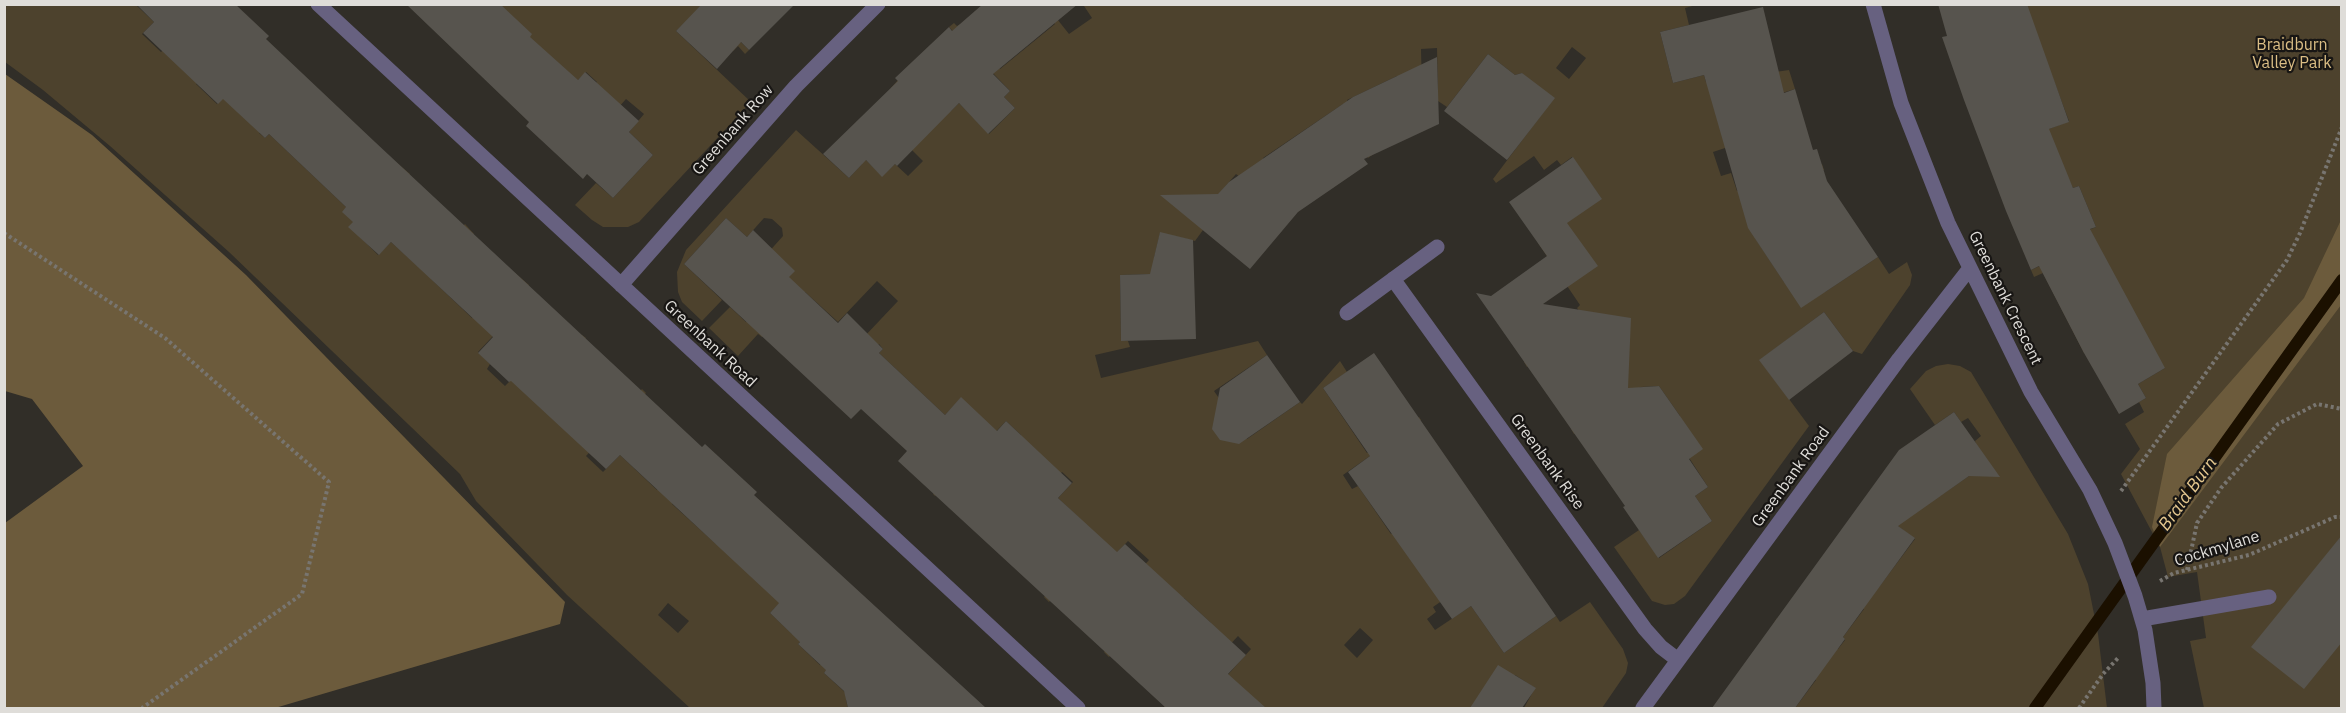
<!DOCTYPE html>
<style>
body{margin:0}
#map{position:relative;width:2346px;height:713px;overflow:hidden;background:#312e28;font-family:"IBM Plex Sans",sans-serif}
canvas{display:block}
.frame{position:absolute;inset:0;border:6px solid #dfddd9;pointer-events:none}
</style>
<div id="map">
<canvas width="2346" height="713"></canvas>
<div class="frame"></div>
</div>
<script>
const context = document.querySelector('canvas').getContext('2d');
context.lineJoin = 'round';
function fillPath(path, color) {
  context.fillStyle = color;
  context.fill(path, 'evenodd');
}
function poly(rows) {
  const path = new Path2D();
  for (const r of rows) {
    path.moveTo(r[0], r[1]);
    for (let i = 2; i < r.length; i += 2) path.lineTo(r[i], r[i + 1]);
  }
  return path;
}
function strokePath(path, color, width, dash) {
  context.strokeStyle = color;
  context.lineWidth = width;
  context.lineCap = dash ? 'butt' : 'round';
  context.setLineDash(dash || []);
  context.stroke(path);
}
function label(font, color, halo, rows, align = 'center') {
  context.font = font + ' "IBM Plex Sans",sans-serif';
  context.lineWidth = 4.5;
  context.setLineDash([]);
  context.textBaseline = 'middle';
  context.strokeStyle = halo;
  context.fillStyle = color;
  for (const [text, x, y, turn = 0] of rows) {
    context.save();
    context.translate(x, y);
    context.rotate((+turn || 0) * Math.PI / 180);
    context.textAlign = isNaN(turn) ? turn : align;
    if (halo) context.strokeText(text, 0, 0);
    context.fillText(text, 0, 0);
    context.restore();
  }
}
fillPath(poly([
 [1040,4,1046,5,1069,34,1092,18,1084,6,1086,4,1696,5,1685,8,1689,25,1660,32,1673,83,1704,75,1706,82,1789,70,1795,89,1725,111,1725,148,1713,152,1721,176,1731,173,1737,191,1822,164,1824,170,1819,172,1797,210,1755,238,1784,282,1825,292,1878,257,1889,274,1907,262,1912,275,1910,285,1862,354,1853,351,1824,312,1760,360,1809,426,1685,596,1674,604,1665,605,1652,601,1614,547,1639,530,1659,558,1712,521,1695,496,1708,487,1673,433,1680,416,1659,386,1641,387,1574,434,1571,429,1628,388,1619,374,1602,314,1527,367,1524,362,1585,319,1577,308,1580,305,1538,243,1601,198,1572,157,1561,165,1557,160,1544,170,1534,156,1496,183,1493,179,1545,110,1522,73,1515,75,1488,54,1447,107,1438,101,1437,48,1421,49,1423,132,1397,76,1347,100,1372,155,1368,158,1343,104,1263,158,1291,219,1236,174,1212,202,1203,230,1195,241,1160,233,1154,258,1186,273,1120,275,1121,340,1128,341,1130,347,1095,355,1101,378,1258,341,1267,355,1214,391,1247,439,1300,402,1302,404,1340,361,1347,372,1323,388,1367,453,1419,417,1421,420,1343,475,1352,489,1358,486,1391,534,1464,484,1512,553,1433,607,1436,612,1427,619,1435,630,1471,606,1504,653,1556,616,1560,622,1590,602,1623,649,1628,663,1626,673,1602,708,1524,708,1535,688,1515,675,1502,695,1473,708,1266,708,1262,706,1256,708,1224,679,1251,649,1238,636,1171,708,1166,708,1164,707,1210,656,1189,647,1211,623,1184,598,1142,645,1130,634,1109,657,1104,652,1146,606,1125,587,1149,560,1128,541,1103,567,1070,579,1049,602,1044,597,1086,551,1064,530,1077,516,1058,498,1073,482,1062,472,1009,528,1011,446,1021,435,1006,421,935,496,933,494,950,474,961,398,945,415,879,353,883,349,879,344,829,397,846,356,898,301,877,281,838,322,805,292,762,337,758,334,738,356,709,328,730,307,746,322,794,271,766,255,783,236,782,228,772,219,764,218,747,237,726,218,684,264,722,300,702,321,682,302,678,292,677,272,686,250,796,130,849,178,862,164,861,155,882,176,895,164,908,176,923,161,910,148,891,88,898,80,951,111,959,103,989,134,1015,108,1004,97,1010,91,949,27,954,23,957,26,962,23,1000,69,1055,24],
 [1572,47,1586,58,1569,79,1556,68],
 [1360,628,1373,640,1357,658,1344,645],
 [4,5,136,5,154,22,142,34,161,52,174,40,208,71,196,84,217,104,230,91,276,116,259,133,265,138,269,134,346,207,347,216,397,163,410,174,355,232,378,255,391,242,422,270,465,224,474,234,431,279,472,318,515,273,529,285,506,309,493,336,478,352,490,364,487,369,505,386,525,366,539,379,582,335,586,338,569,356,599,435,642,389,646,393,586,456,603,472,620,455,657,490,700,445,696,478,672,504,716,544,758,499,822,558,770,613,792,634,810,630,798,644,820,665,878,609,824,673,849,696,846,700,848,708,690,708,567,595,476,501,460,474,229,252,110,146,43,90,5,62],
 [668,603,689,621,678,633,658,615],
 [500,5,708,5,706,8,749,50,745,54,738,46,733,51,694,14,676,31,751,102,639,222,628,227,603,227,592,220,575,205,596,183,613,198,653,155,629,132,644,114,626,99,611,116,568,114,597,82,586,72,578,80,503,97],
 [2004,5,2341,5,2341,708,2204,708,2190,641,2206,638,2197,572,2168,577,2160,547,2121,474,2140,449,2125,424,2144,412,2139,402,2146,398,2138,384,2165,368,2084,353,2043,273,2034,277,2031,270,2064,255,2059,242,2096,227,2079,186,2073,188,2044,131,2069,121,2052,76],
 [1948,364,1960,366,1971,372,2068,534,2088,584,2098,634,2107,708,1795,708,1816,680,1773,649,1772,626,1777,618,1793,630,1838,649,1845,640,1843,637,1864,609,1812,571,1879,587,1915,539,1863,500,1940,496,1969,476,1978,476,1984,473,1975,441,1981,436,1968,418,1961,422,1954,412,1935,425,1910,389,1926,371,1936,366]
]), '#4d422d');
fillPath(poly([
 [5,74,92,135,246,275,565,602,560,624,275,708,5,708,5,523,83,466,32,399,5,391],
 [2341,220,2341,305,2160,547,2152,527,2167,454,2304,298]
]), '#6c5b3c');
strokePath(poly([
 [2035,708,2342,280]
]), '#1b1000', 12);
fillPath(poly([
 [136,4,235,4,269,36,266,39,375,142,702,447,705,444,757,492,754,495,986,708,848,708,844,691,824,673,826,670,798,644,800,642,770,613,779,603,620,455,606,469,511,381,509,382,478,353,493,337,391,242,379,255,348,227,353,222,342,212,346,207,307,170,269,134,265,138,223,99,218,104,143,33,154,22],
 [406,4,500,4,532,34,530,37,578,80,585,72,639,121,629,132,653,155,613,198,587,174,583,179,526,126,529,122],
 [702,4,795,4,749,50,741,42,717,69,676,31],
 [983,4,1078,4,993,74,1010,91,1004,97,1015,108,988,134,959,103,897,166,895,164,882,177,866,160,849,178,823,154,898,81,895,78,949,27,952,31],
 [1938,4,2027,4,2069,122,2049,129,2073,188,2079,186,2096,227,2090,229,2165,368,2138,384,2146,398,2119,414,2084,353,2039,266,2031,270,2006,211,1964,100,1942,37,1947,36],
 [1763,7,1784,93,1795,89,1813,150,1817,149,1827,181,1878,257,1801,308,1748,228,1704,75,1673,83,1660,32],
 [1488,54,1515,75,1522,73,1555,98,1507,160,1444,111],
 [1437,57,1439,124,1364,159,1368,164,1298,212,1250,269,1160,195,1218,194,1229,182,1353,97],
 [1573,157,1602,199,1567,223,1598,266,1543,304,1631,318,1628,388,1659,386,1703,449,1689,459,1708,487,1695,496,1712,521,1658,558,1623,507,1625,506,1476,293,1491,296,1547,256,1509,202],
 [726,218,747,237,753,230,795,271,789,277,838,323,847,313,883,349,879,353,945,415,961,397,997,431,1006,421,1072,483,1058,498,1117,552,1125,544,1246,655,1228,674,1266,708,1166,708,898,461,907,451,861,409,851,419,684,264],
 [1160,232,1193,240,1196,339,1121,341,1120,275,1150,274],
 [1824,312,1853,351,1789,400,1759,360],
 [1374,353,1556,616,1504,653,1471,606,1452,619,1348,472,1370,456,1323,388],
 [1267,355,1300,402,1239,444,1220,440,1212,429,1220,388],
 [1954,412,2000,477,1969,476,1898,526,1915,538,1843,637,1845,639,1795,708,1712,708,1899,450],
 [2342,535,2342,642,2304,689,2251,647],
 [1498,665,1536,688,1522,708,1470,708]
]), '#57544e');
strokePath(poly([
 [4,233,165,338,329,482,302,594,142,708],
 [2121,491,2287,260,2300,233,2342,127],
 [2187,570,2197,523,2221,488,2278,424,2317,404,2342,409],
 [2160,581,2174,573,2249,555,2335,517,2342,517],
 [2079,708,2103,674,2119,657]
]), '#787570', 4, [3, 3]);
strokePath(poly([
 [318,4,1078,708],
 [1873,4,1901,103,1948,223,2031,392,2090,490,2115,543,2135,596,2145,630,2153,683,2154,708],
 [1393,279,1645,629,1661,647,1678,660],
 [621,285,796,86,878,4],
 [1347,313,1437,247],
 [2142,619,2269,597],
 [1643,708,1899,359,1970,268]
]), '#676180', 15);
label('16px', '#dbbe85', '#181614', [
 ["Braidburn",2292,45],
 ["Valley Park",2292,63]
]);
label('16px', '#dfddd9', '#181614', [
 ["Greenbank Row",733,130,-49],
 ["Greenbank Crescent",2005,298,64],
 ["Greenbank Road",710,344,43],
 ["Greenbank Rise",1547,462,54],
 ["Greenbank Road",1791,477,-54],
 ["Cockmylane",2217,549,-17]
]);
label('italic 18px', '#e5c88f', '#181614', [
 ["Braid Burn",2188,494,-54]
]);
</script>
